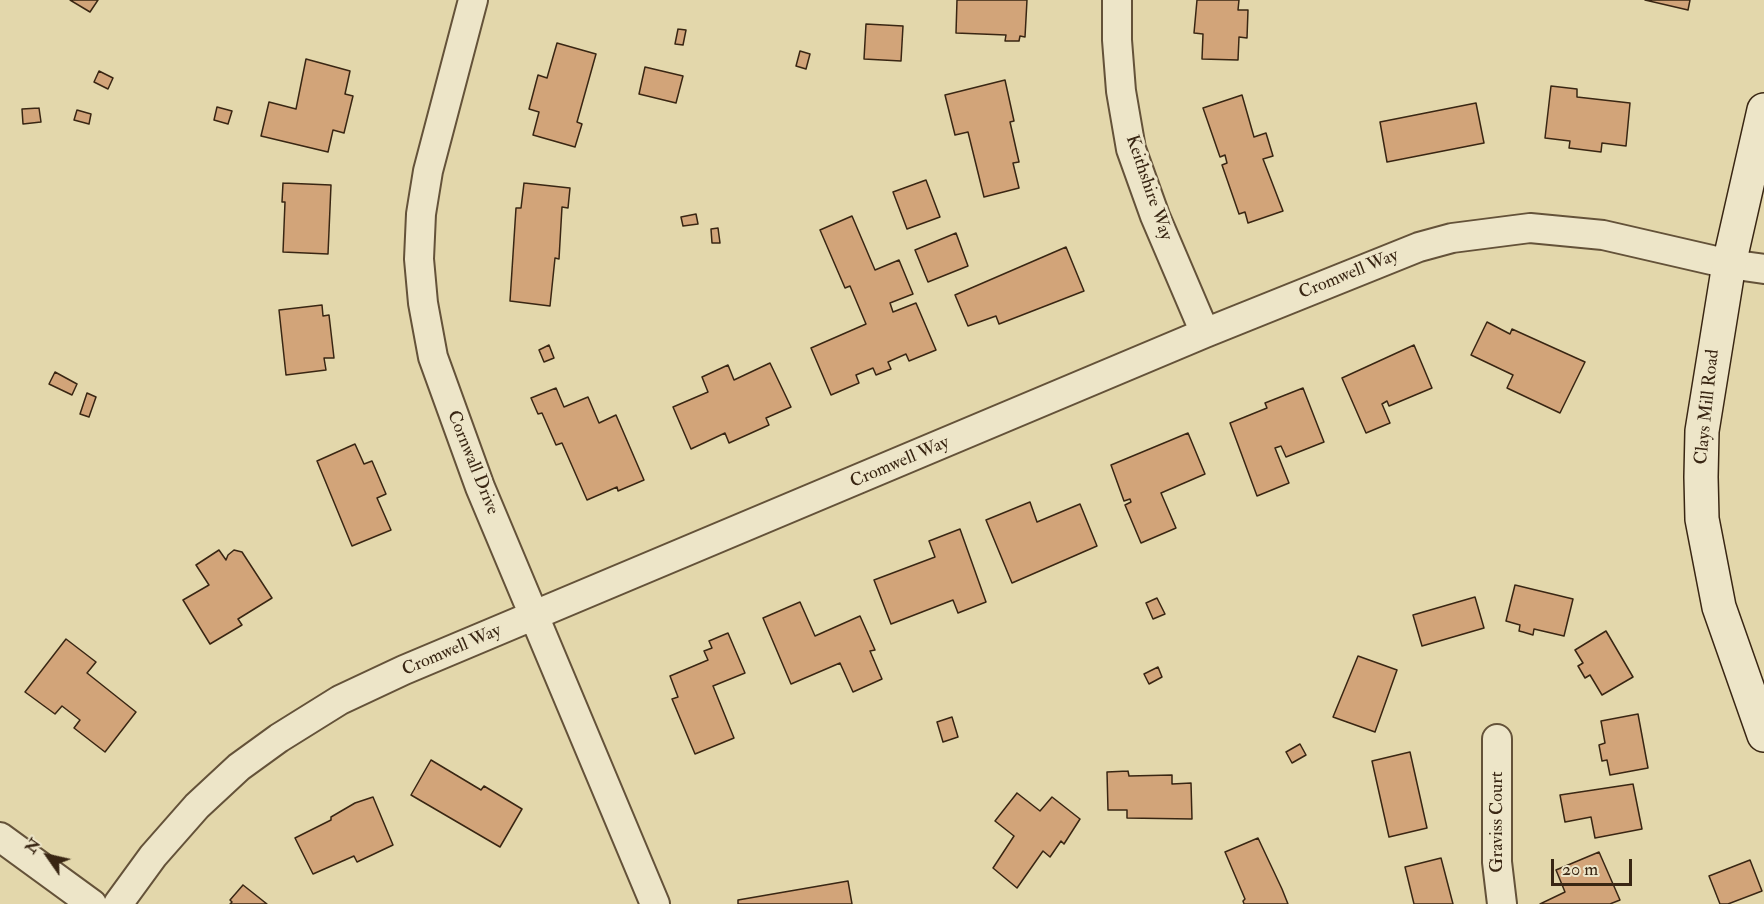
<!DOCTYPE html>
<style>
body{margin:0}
#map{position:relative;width:1764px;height:904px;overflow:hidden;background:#e3d7ab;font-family:"IM FELL Double Pica",serif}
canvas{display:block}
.north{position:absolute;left:18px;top:826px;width:60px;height:60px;-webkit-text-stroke:4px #ede5c8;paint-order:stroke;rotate:304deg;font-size:16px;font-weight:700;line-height:24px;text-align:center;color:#392613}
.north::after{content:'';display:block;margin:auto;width:21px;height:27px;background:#392613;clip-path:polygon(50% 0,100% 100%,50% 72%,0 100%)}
.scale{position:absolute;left:1551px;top:859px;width:81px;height:27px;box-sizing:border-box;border:3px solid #392613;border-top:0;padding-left:8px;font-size:18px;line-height:21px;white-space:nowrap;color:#392613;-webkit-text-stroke:4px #ede5c8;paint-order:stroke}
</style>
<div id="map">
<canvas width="1764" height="904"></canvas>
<div class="north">N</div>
<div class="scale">20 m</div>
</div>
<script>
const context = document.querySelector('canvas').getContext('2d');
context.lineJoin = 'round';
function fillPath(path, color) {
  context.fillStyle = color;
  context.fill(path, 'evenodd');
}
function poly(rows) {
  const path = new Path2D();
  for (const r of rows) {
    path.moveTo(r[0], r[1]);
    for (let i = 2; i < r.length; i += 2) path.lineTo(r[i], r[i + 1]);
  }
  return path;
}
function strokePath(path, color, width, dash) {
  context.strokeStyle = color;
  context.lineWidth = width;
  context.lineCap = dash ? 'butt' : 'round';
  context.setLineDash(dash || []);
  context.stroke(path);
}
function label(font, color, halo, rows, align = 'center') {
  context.font = font + ' "IM FELL Double Pica",serif';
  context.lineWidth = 6;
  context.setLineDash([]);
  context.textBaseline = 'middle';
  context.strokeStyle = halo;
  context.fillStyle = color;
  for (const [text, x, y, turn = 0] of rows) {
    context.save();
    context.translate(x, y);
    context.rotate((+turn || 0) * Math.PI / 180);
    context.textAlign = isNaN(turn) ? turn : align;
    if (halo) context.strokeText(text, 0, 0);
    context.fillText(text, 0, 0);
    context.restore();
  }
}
const building = poly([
 [70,0,98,0,90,12,70,0],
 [957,0,1027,0,1025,37,1020,36,1019,41,1005,41,1006,35,956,33,957,0],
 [1197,0,1239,0,1238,10,1248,10,1247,38,1239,37,1238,60,1202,59,1203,34,1194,33,1197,0],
 [1645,0,1690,0,1688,10,1645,0],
 [866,24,903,26,901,61,864,59,866,24],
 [678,29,686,30,683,45,675,44,678,29],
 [557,43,596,54,577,122,582,124,575,147,533,135,539,112,529,109,538,75,547,78,557,43],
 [800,51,810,54,806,69,796,66,800,51],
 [306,59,350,71,345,94,353,96,344,133,333,130,328,152,261,136,269,102,296,109,306,59],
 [645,67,683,76,676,103,639,94,645,67],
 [99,71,113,78,108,89,94,82,99,71],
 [1005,80,1014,121,1010,122,1019,162,1013,163,1019,188,984,197,968,132,955,135,945,95,1005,80],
 [1551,86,1577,89,1577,97,1630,103,1626,146,1602,143,1601,152,1569,148,1570,141,1545,138,1551,86],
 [1242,95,1254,137,1266,133,1273,156,1263,159,1283,211,1248,223,1245,212,1239,214,1222,165,1227,163,1225,155,1220,157,1203,108,1242,95],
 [1476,103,1484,143,1387,162,1380,122,1476,103],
 [217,107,232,111,228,124,214,120,217,107],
 [39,108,41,122,23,124,22,109,39,108],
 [77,110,91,114,89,124,74,120,77,110],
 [926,180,940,217,907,229,893,192,926,180],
 [283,183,331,185,328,254,283,252,285,202,282,202,283,183],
 [524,183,570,188,568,208,562,207,559,259,555,258,550,306,510,301,516,208,521,208,524,183],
 [696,214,698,224,683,226,681,217,696,214],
 [852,216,875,270,899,260,913,294,890,303,893,312,916,303,936,350,909,361,906,354,888,362,891,369,876,375,873,368,856,375,859,383,831,395,811,348,866,324,850,286,845,288,820,230,852,216],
 [718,228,720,243,712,243,711,229,718,228],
 [956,233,968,266,928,282,915,250,956,233],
 [1066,247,1084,291,999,324,996,316,968,326,955,295,1066,247],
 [322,305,323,316,329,315,334,358,324,358,326,370,286,375,279,310,322,305],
 [1487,322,1510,334,1512,329,1585,362,1560,413,1507,388,1513,375,1471,355,1487,322],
 [549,345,554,358,544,362,539,350,549,345],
 [1414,345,1432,388,1389,406,1387,401,1382,404,1390,423,1366,433,1342,378,1414,345],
 [770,363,791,407,766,418,769,425,729,443,725,433,691,449,673,407,708,392,702,377,728,365,734,380,770,363],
 [55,372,77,384,72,395,49,384,55,372],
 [556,388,564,407,588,397,599,423,616,415,644,480,618,491,617,487,587,500,562,443,556,445,542,413,538,414,531,398,556,388],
 [1303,388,1324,442,1286,457,1281,446,1275,448,1289,483,1257,496,1230,423,1267,408,1265,403,1303,388],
 [87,393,96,397,89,417,80,414,87,393],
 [1188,433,1205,474,1161,493,1176,528,1141,543,1125,505,1131,502,1130,499,1124,501,1111,465,1188,433],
 [355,444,364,464,372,461,386,494,377,498,391,530,352,546,317,461,355,444],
 [1030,502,1037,522,1080,504,1097,546,1012,583,986,520,1030,502],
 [960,529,986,602,958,613,953,600,891,624,874,580,935,557,929,541,960,529],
 [219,550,226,560,228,555,234,550,242,552,272,598,238,619,242,625,210,644,183,600,209,585,196,565,219,550],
 [1515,585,1573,599,1564,636,1534,629,1533,635,1523,632,1519,631,1520,625,1506,621,1515,585],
 [1475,597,1484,628,1422,646,1413,615,1475,597],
 [1157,598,1165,614,1153,619,1146,603,1157,598],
 [800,602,815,636,860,616,875,650,870,651,882,679,853,692,840,663,791,684,763,618,800,602],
 [1606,631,1633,677,1602,695,1590,675,1585,678,1578,666,1583,663,1575,650,1606,631],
 [728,633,745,673,713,686,734,738,695,754,672,699,678,697,670,676,708,660,704,651,712,648,709,641,728,633],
 [66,639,96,662,87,673,136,712,105,752,74,728,80,720,62,706,55,714,25,692,66,639],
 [1358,656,1397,670,1375,732,1333,717,1358,656],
 [1158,667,1162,677,1149,684,1144,674,1158,667],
 [1638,714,1648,768,1610,775,1607,760,1602,761,1599,745,1605,743,1601,721,1638,714],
 [952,717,958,737,943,742,937,722,952,717],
 [1300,744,1306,755,1292,763,1286,752,1300,744],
 [1410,752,1427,828,1389,837,1372,761,1410,752],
 [431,760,481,790,484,786,522,809,500,847,411,795,431,760],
 [1128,771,1129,776,1172,775,1172,784,1191,783,1192,819,1127,818,1127,810,1108,810,1107,772,1128,771],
 [1633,784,1642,829,1595,838,1591,817,1565,822,1560,795,1633,784],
 [1017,793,1040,811,1052,797,1080,819,1064,844,1061,841,1050,857,1043,851,1017,888,993,868,1014,836,995,821,1017,793],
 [373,797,393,845,357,862,354,856,313,874,295,838,331,820,331,817,355,803,373,797],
 [1258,838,1282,889,1288,904,1244,904,1243,901,1245,899,1225,852,1258,838],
 [1599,852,1620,900,1610,904,1540,904,1565,892,1556,870,1599,852],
 [1441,858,1453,904,1414,904,1405,867,1441,858],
 [1750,860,1762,891,1728,904,1720,904,1709,876,1750,860],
 [848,881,852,904,738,904,738,900,848,881],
 [243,885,267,904,230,904,232,902,230,900,243,885]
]);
fillPath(building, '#d2a479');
strokePath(building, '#392613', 1.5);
const street = poly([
 [473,0,428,171,421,214,419,259,423,303,433,357,480,487,655,904],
 [1117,0,1117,40,1121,91,1131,149,1155,216,1205,333],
 [1497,739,1497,862,1502,904],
 [0,837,92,904],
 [118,904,153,856,197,806,239,767,279,738,340,700,404,670,1205,333,1419,247,1452,238,1530,228,1603,235,1729,264,1764,269]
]);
const secondary = poly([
 [1764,110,1729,264,1702,431,1701,477,1702,519,1719,607,1764,735]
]);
strokePath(street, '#645239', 32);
strokePath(secondary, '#392613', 36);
strokePath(street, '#ede5c8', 28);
strokePath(secondary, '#ede5c8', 33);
label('18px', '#392613', '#ede5c8', [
 ["Keithshire Way",1148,188,71],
 ["Cromwell Way",1349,275,-22],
 ["Clays Mill Road",1708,407,-84],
 ["Cornwall Drive",472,463,68],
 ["Cromwell Way",900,463,-23],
 ["Cromwell Way",452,651,-23],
 ["Graviss Court",1498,822,-90]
]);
</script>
